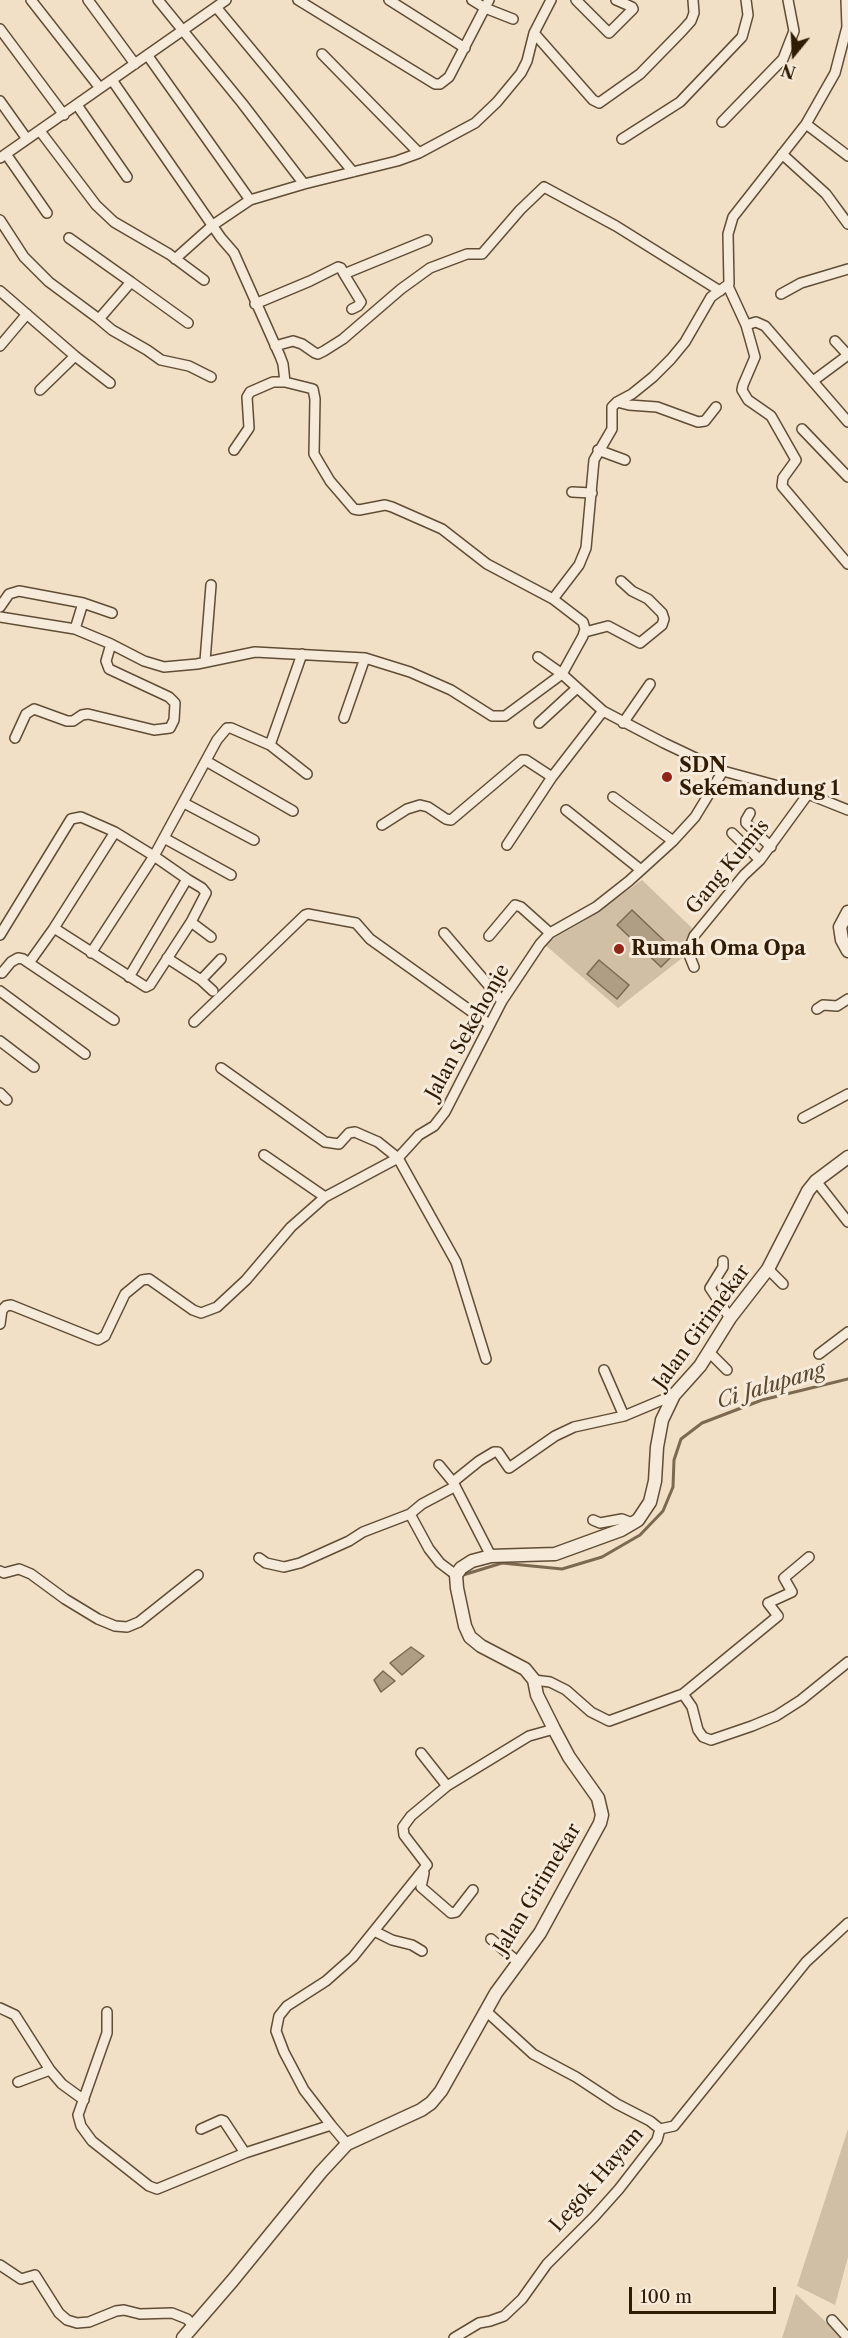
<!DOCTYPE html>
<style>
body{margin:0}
#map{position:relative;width:848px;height:2338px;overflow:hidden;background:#f1dfc6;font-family:"Libre Caslon Text",serif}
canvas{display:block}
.north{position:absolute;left:764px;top:24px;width:60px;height:60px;-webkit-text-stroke:4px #f6eada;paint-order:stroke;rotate:198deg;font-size:16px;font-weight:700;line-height:24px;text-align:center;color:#301c05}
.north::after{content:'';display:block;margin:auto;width:21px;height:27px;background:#301c05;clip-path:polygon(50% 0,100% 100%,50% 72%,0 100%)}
.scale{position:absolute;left:629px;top:2287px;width:147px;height:27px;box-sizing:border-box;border:3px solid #301c05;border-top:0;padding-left:8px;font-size:18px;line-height:21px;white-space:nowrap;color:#301c05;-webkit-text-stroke:4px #f6eada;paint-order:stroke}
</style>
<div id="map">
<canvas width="848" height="2338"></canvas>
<div class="north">N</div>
<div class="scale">100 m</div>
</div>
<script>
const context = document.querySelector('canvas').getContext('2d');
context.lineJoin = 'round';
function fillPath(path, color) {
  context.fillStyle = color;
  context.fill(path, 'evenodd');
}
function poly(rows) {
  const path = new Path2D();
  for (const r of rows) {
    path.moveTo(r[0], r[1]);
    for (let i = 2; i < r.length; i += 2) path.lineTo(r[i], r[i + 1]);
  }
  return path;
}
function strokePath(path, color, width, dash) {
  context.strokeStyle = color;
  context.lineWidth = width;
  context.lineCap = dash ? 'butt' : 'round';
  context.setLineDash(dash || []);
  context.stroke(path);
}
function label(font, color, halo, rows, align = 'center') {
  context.font = font + ' "Libre Caslon Text",serif';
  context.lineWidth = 6;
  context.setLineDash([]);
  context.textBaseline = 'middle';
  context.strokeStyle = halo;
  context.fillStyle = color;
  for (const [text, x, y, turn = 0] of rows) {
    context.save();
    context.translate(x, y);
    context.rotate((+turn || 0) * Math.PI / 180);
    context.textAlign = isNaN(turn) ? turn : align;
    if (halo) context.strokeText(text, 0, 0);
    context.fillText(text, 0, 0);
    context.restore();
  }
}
fillPath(poly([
 [642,880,692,928,686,955,618,1008,544,944,586,920],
 [848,2129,848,2257,835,2305,797,2286],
 [796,2294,843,2338,782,2338]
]), '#d0bea5');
const water = poly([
 [632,910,676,952,661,967,617,925,632,910],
 [599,960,629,985,617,999,587,974,599,960],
 [411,1647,424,1656,402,1675,390,1663,411,1647],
 [383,1671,395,1681,381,1692,374,1680,383,1671]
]);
fillPath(water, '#af9d84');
strokePath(water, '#7c6951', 1.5);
strokePath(poly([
 [463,1575,502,1563,562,1569,602,1557,640,1535,663,1511,673,1487,674,1460,681,1439,702,1423,762,1400,848,1379]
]), '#7c6951', 3);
const minor = poly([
 [31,0,100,88],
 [88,0,135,64],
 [158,0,242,103,304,184],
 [298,0,435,84,440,84,449,77,489,0],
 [389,0,465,48],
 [472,0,485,8,513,19],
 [576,0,609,33,633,9,632,7,616,0],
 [216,7,353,172],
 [0,29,64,115],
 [534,33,593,100,599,103,640,74,682,31,691,21,694,13,693,0],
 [322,54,419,153],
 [148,56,250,200],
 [112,80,221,238,234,253,280,356,283,364,285,382],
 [0,101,27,139],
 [77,105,127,177],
 [722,122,783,59,794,31,788,0],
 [806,124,848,156],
 [40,131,96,205,114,222,169,254,204,280],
 [622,139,680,102,742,37,748,15,746,0],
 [6,154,47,213],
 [782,154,826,194,848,224],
 [0,158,226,0],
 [0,220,24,257,49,282,99,319,131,282,69,238],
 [175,259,213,225,250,200,304,184,397,161,419,153,475,123,497,102,521,73,527,61,534,33,551,0],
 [344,274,361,302,358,306,352,309],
 [131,282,188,323],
 [728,286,746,325,755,357,743,385,742,390,748,400,771,416,796,460,783,478,782,486,848,564],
 [0,291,75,356,110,383],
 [781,294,801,283,848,269],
 [255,304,310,281,338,267,341,268,344,274,427,240],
 [99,319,112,330,147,350,161,360,189,366,211,377],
 [746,325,756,322,765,326,848,422],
 [0,346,27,314],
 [275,346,293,341,302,344,315,353,318,354,324,351,343,339,401,289,430,268,467,254,482,254,520,210,544,187,616,226,720,291],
 [813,381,848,355,835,341],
 [40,390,75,356],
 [617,402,629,405,657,407,698,422,705,421,716,407],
 [802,429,848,477],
 [234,450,249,428,247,397,250,392,273,382,285,382,313,389,315,399,314,454,330,481,354,509,359,510,385,505,392,507,442,529,487,564,553,599],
 [598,450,625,460],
 [572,492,592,493],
 [0,607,9,594,19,591,83,603,112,613],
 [0,617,75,629,111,644,144,661,164,667,197,664,255,652,365,658,410,672,451,690,492,716,505,716,562,674,583,636,585,629,583,622,553,599,579,565,586,548,594,460,612,429,612,407,617,402,632,394,653,377,671,359,685,342,711,297,729,284,728,234,733,217,806,124,835,73,847,27,846,0],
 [75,629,83,603],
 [585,632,608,626,640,643,662,625,664,619,662,613,648,599,632,591,621,581],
 [538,657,562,674,603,711,664,743,723,771,808,794,848,810],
 [205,661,211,585],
 [344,718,365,658],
 [539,723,577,688],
 [623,723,650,684],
 [15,738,26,714,34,709,67,721,73,721,82,715,88,714,154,730,170,728,174,720,175,703,169,697,109,669,106,661,111,644],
 [270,745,302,654],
 [206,761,293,811],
 [613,797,673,841],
 [184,803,254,840],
 [566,810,641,870],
 [750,813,746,820,746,823,771,847],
 [382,825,407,809,420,805,428,807,446,819,451,820,522,760,526,760,552,777,603,711],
 [732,833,760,860],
 [164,838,231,875],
 [507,845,552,777],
 [191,922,211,937],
 [54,928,146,987,150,985,191,922,206,893,202,888,187,879],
 [444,933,502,1001],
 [0,935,71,819,81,817,115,832,154,856,187,879,129,977],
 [489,936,515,905,521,907,550,933],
 [91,953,154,856,217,740,227,728,231,728,270,745,307,774],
 [167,958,201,980,213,991],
 [29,963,54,928,115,832],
 [694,967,688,952,694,936,744,875,760,860,808,794],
 [2,973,11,962,18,958,23,959,114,1020],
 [201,980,221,959],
 [0,991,85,1054],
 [817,1009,823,1005,837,1006,848,999],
 [194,1022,305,915,308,914,356,923,370,939,489,1024],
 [0,1041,34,1067],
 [221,1068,325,1142,339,1144,349,1133,355,1132,378,1142,398,1158,456,1262,486,1359],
 [0,1093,7,1100],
 [803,1118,848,1094],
 [264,1155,325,1197],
 [816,1181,848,1222],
 [723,1261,723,1267,710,1288,730,1318],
 [768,1269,783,1284],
 [0,1324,2,1310,6,1306,11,1305,98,1340,105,1336,125,1294,142,1280,149,1279,193,1310,201,1313,217,1307,246,1280,291,1227,325,1197,398,1158,419,1135,434,1126,445,1112,502,1001,540,944,550,933,596,907,629,881,673,841,695,817,723,771],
 [709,1352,727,1370],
 [819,1354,848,1332],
 [604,1370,624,1416],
 [439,1465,453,1482,491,1556],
 [453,1482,479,1461,494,1452,498,1452,509,1468,555,1436,574,1427,624,1416,674,1395],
 [410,1514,429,1549,440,1563,456,1575],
 [593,1520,600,1523,622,1519,632,1523],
 [259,1558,266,1563,284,1567,300,1563,349,1541,363,1532,410,1514,422,1504,454,1487],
 [0,1571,4,1573,19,1569,31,1574,65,1599,98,1619,115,1626,127,1627,139,1622,198,1575],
 [534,1680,550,1682,566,1690,591,1712,609,1721,683,1694,692,1707,698,1730,703,1737,711,1740,752,1726,776,1716,801,1700,848,1662],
 [683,1694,778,1616,768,1603,792,1592,784,1578,809,1557],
 [447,1786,529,1736,554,1729],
 [424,1873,421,1887,451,1913,456,1912,473,1890],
 [376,1932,392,1940,412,1945,422,1951],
 [491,1939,518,1962],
 [0,2008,15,2015,50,2070,62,2084,84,2100],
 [486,2011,533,2054,576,2077,617,2104,650,2121,660,2129],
 [107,2012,107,2033,78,2115,81,2126,92,2141,149,2186,157,2189,245,2153,331,2125,347,2144],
 [18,2082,50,2070],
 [331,2125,304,2090,284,2052,276,2031,279,2016,287,2006,326,1981,353,1957,427,1865,404,1835,403,1827,411,1816,447,1786,421,1753],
 [201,2129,221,2120,224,2121,245,2153],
 [660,2129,674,2126,806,1962,848,1923],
 [0,2265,21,2279,35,2275,59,2313,67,2320,77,2323,89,2322,116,2311,124,2310,140,2314,172,2313,187,2319,193,2325],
 [832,2320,848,2338],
 [454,2338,479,2323,490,2321,504,2316,522,2299,547,2264,594,2217,619,2189,657,2140,660,2129]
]);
const tertiary = poly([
 [848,912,840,927,842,940,848,951],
 [183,2338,233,2280,321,2172,347,2144,421,2110,431,2103,441,2091,496,1993,540,1933,600,1823,602,1815,598,1798,569,1757,554,1729,537,1695,534,1680,525,1669,481,1646,470,1637,465,1626,457,1588,456,1575,461,1568,472,1561,491,1556,555,1554,621,1530,638,1520,650,1502,655,1481,657,1447,662,1420,674,1395,700,1366,730,1318,768,1269,808,1191,816,1181,848,1157]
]);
strokePath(minor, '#604d35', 12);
strokePath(tertiary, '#604d35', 15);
strokePath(minor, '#f6eada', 9);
strokePath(tertiary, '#f6eada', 12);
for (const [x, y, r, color] of [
 [667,777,6,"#8f2418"],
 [619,949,6,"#8f2418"]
]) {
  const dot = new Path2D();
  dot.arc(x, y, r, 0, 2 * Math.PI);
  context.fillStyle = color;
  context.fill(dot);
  strokePath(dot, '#f6eada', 2);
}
label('bold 20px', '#301c05', '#f6eada', [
 ["SDN",679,766],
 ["Sekemandung 1",679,789],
 ["Rumah Oma Opa",631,949]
], 'left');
label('20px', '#301c05', '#f6eada', [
 ["Gang Kumis",728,867,-50],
 ["Jalan Sekehonje",468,1032,-61],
 ["Jalan Girimekar",702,1327,-54],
 ["Jalan Girimekar",538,1889,-59],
 ["Legok Hayam",597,2180,-49]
]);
label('italic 21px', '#5c4931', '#f6eada', [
 ["Ci Jalupang",771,1386,-17]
]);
</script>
